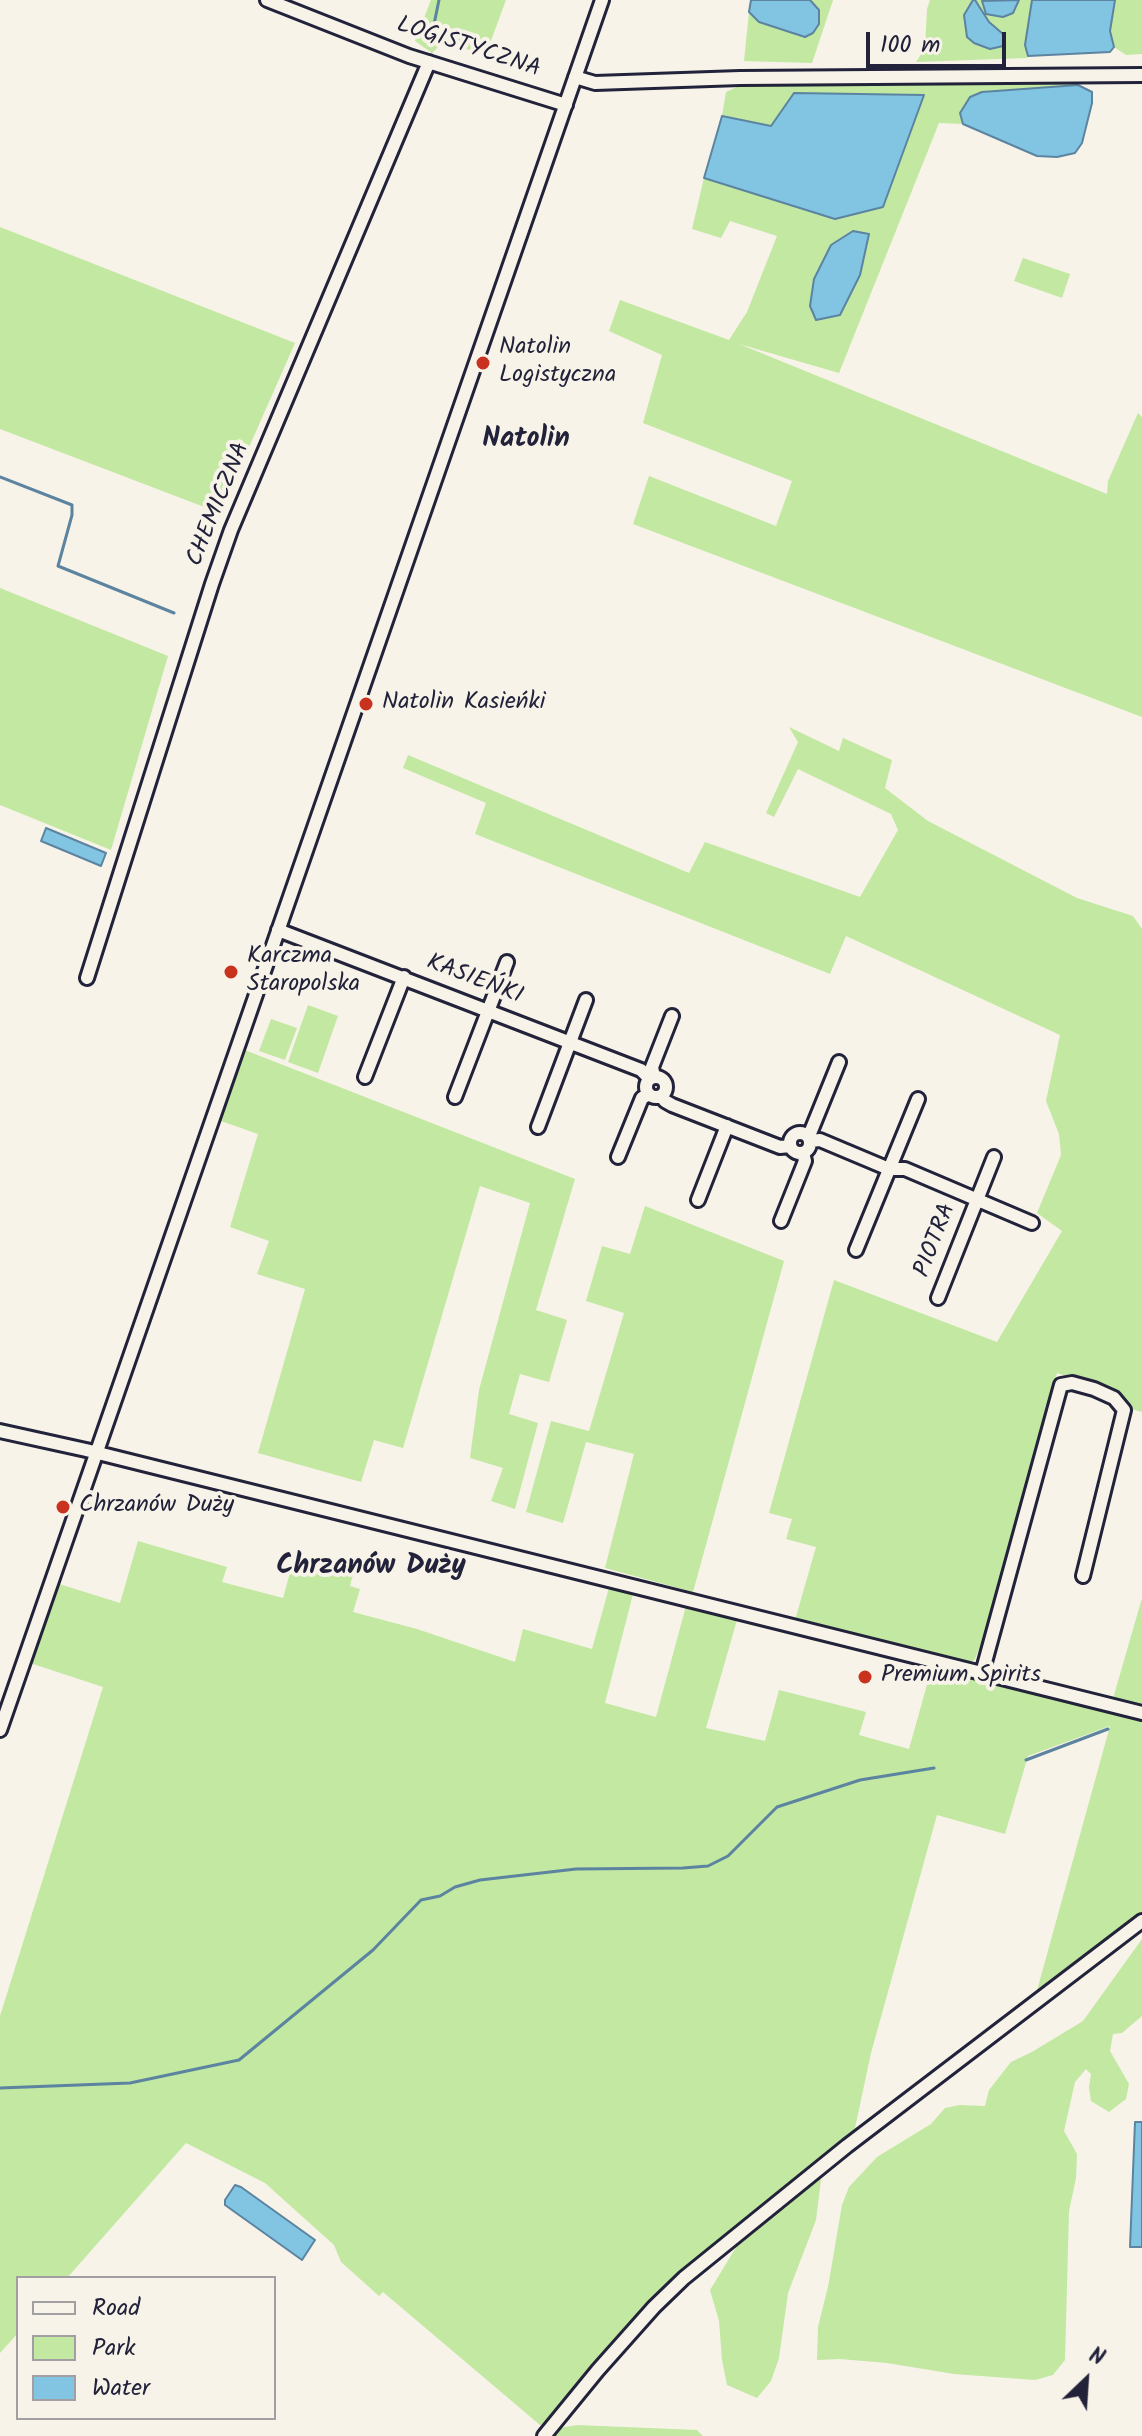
<!DOCTYPE html>
<meta charset="utf-8">
<style>
body{margin:0}
#map{position:relative;width:1142px;height:2436px;overflow:hidden;background:#f7f3e8;font-family:Kalam,sans-serif}
canvas{display:block}
.legend{position:absolute;left:16px;top:2276px;width:260px;height:144px;box-sizing:border-box;background:#f7f3e8;border:2px solid #a29fa3;margin:0;padding:10px 14px;list-style:none;font-size:24px;color:#22223b}
.legend li{display:flex;align-items:center;gap:16px;height:40px}
.legend b{width:40px;border:2px solid #a29fa3}
.north{position:absolute;left:1046px;top:2340px;width:80px;height:80px;-webkit-text-stroke:6px #f7f3e8;paint-order:stroke;rotate:25deg;font-size:22px;font-weight:700;line-height:32px;text-align:center;color:#22223b}
.north::after{content:'';display:block;margin:auto;width:28px;height:36px;background:#22223b;clip-path:polygon(50% 0,100% 100%,50% 72%,0 100%)}
.scale{position:absolute;left:866px;top:32px;width:140px;height:36px;box-sizing:border-box;border:4px solid #22223b;border-top:0;padding-left:10px;font-size:24px;line-height:28px;white-space:nowrap;color:#22223b;-webkit-text-stroke:6px #f7f3e8;paint-order:stroke}
</style>
<div id="map">
<canvas width="1142" height="2436"></canvas>
<ul class="legend">
<li><b style="height:10px;background:#f7f3e8"></b>Road</li>
<li><b style="height:22px;background:#c2e8a2"></b>Park</li>
<li><b style="height:22px;background:#82c5e3"></b>Water</li>
</ul>
<div class="north">N</div>
<div class="scale">100 m</div>
</div>
<script>
const context = document.querySelector('canvas').getContext('2d');
context.lineJoin = 'round';
function fillPath(path, color) {
  context.fillStyle = color;
  context.fill(path, 'evenodd');
}
function poly(rows) {
  const path = new Path2D();
  for (const r of rows) {
    if (r.length === 3) {
      path.moveTo(r[0] + r[2], r[1]);
      path.arc(r[0], r[1], r[2], 0, 2 * Math.PI);
      continue;
    }
    path.moveTo(r[0], r[1]);
    for (let i = 2; i < r.length; i += 2) path.lineTo(r[i], r[i + 1]);
  }
  return path;
}
function strokePath(path, color, width, dash) {
  context.strokeStyle = color;
  context.lineWidth = width;
  context.lineCap = dash ? 'butt' : 'round';
  context.setLineDash(dash || []);
  context.stroke(path);
}
function label(font, color, halo, rows, align = 'center') {
  context.font = font + ' Kalam,sans-serif';
  context.lineWidth = 8;
  context.setLineDash([]);
  context.textBaseline = 'middle';
  context.strokeStyle = halo;
  context.fillStyle = color;
  for (const [text, x, y, turn = 0] of rows) {
    context.save();
    context.translate(x, y);
    context.rotate((+turn || 0) * Math.PI / 180);
    context.textAlign = isNaN(turn) ? turn : align;
    if (halo) context.strokeText(text, 0, 0);
    context.fillText(text, 0, 0);
    context.restore();
  }
}
fillPath(poly([
 [431,0,506,0,486,54,442,43,432,53,415,41],
 [810,0,833,0,812,63,744,61,749,12,759,22,819,10],
 [930,0,1032,0,1025,45,1029,54,1027,58,916,62,925,48,927,9],
 [1115,0,1142,0,1142,54,1126,55,1114,47,1110,31],
 [1076,82,1078,85,982,92,970,97,960,113,963,124,939,123,839,373,739,344,1107,494,1108,481,1138,413,1142,417,1142,717,633,524,649,476,776,526,792,481,643,423,662,355,609,331,620,300,729,340,747,312,777,236,730,221,721,238,692,229,704,178,835,219,924,96,794,93,771,126,722,116,726,92,741,85],
 [0,227,295,343,220,513,0,429],
 [1023,258,1070,274,1062,298,1014,281],
 [0,588,168,656,111,850,0,805],
 [789,727,839,751,843,738,892,760,885,788,928,821,1077,898,1133,916,1142,929,1142,1412,1128,1408,1087,1383,1057,1373,983,1639,975,1659,972,1662,795,1620,816,1547,786,1539,792,1519,769,1513,834,1280,997,1342,1062,1231,1037,1213,1061,1155,1059,1134,1046,1101,1060,1035,846,936,830,974,475,834,486,803,403,768,408,755,689,873,705,842,860,897,898,830,891,814,798,769,774,817,766,813,798,742],
 [308,1005,338,1016,318,1073,288,1062],
 [271,1019,297,1028,285,1060,259,1051],
 [237,1047,575,1179,536,1310,567,1320,549,1382,520,1374,509,1414,538,1423,515,1509,491,1501,503,1468,470,1458,479,1390,530,1203,480,1186,403,1448,374,1440,361,1482,258,1453,305,1289,257,1274,269,1241,230,1227,258,1134,218,1120],
 [645,1206,784,1261,693,1592,605,1568,634,1454,586,1442,563,1523,526,1512,551,1421,589,1431,624,1313,586,1301,602,1246,630,1254],
 [138,1541,227,1567,222,1582,283,1598,295,1554,354,1571,350,1586,360,1589,353,1612,417,1629,515,1662,523,1629,592,1649,609,1588,633,1594,605,1703,656,1717,686,1606,737,1620,706,1728,765,1741,779,1690,866,1712,859,1735,909,1749,932,1667,1110,1709,1142,1598,1142,1921,1033,2005,1110,1726,1028,1756,1005,1834,937,1815,871,2053,852,2142,818,2170,821,2180,816,2220,788,2293,779,2358,771,2381,757,2398,727,2385,722,2360,719,2321,710,2290,740,2241,755,2230,753,2221,684,2278,553,2424,540,2425,383,2292,379,2296,341,2262,334,2245,265,2183,186,2143,67,2278,18,2278,18,2333,0,2353,0,2016,103,1687,30,1663,56,1583,120,1603],
 [1142,1939,1142,2016,1122,2033,1113,2034,1110,2051,1129,2084,1126,2099,1109,2112,1091,2101,1089,2087,1091,2074,1086,2069,1075,2082,1064,2131,1077,2154,1076,2178,1069,2211,1065,2360,1053,2375,1035,2380,954,2374,887,2363,840,2359,817,2360,818,2327,828,2287,842,2205,849,2187,877,2157,931,2124,945,2108,960,2105,985,2106,989,2090,1011,2062,1032,2052,1083,2021],
 [577,2425,697,2430,703,2436,552,2436,554,2434,553,2432,559,2428]
]), '#c2e8a2');
const water = poly([
 [751,0,810,0,819,10,819,24,813,33,805,37,759,22,749,12,751,0],
 [973,0,975,0,989,22,1003,34,1003,46,990,49,974,43,967,37,964,15,973,0],
 [1019,0,1013,13,1003,17,986,14,982,1,1019,0],
 [1032,0,1115,0,1110,31,1114,47,1110,52,1028,56,1025,45,1032,0],
 [1078,85,1092,92,1092,103,1082,143,1075,153,1057,157,1037,156,963,124,960,113,970,97,982,92,1078,85],
 [794,93,924,95,883,207,835,219,704,178,722,116,771,126,794,93],
 [853,231,869,234,860,275,840,315,816,320,810,306,814,279,831,245,853,231],
 [46,828,106,853,101,866,41,841,46,828],
 [1135,2122,1142,2122,1142,2247,1130,2247,1135,2122],
 [235,2185,241,2187,315,2240,302,2260,225,2205,225,2200,235,2185]
]);
fillPath(water, '#82c5e3');
strokePath(water, '#5c84a0', 2);
strokePath(poly([
 [431,39,439,0],
 [0,477,72,505,72,515,58,566,174,613],
 [1026,1760,1108,1729],
 [0,2088,130,2083,239,2060,373,1950,421,1900,440,1896,455,1887,480,1880,576,1869,683,1868,708,1866,728,1856,777,1807,860,1780,934,1768]
]), '#5c84a0', 3);
const minor = poly([
 [267,0,409,56,566,105],
 [575,77,595,83,740,78,1142,75],
 [278,930,641,1070,650,1079],
 [87,978,212,584,231,530,429,62],
 [656,1087,10],
 [365,1077,404,977],
 [654,1077,652,1067,672,1016],
 [661,1096,665,1101,672,1105,780,1147,790,1146],
 [455,1097,507,962],
 [538,1127,586,1000],
 [800,1143,10],
 [807,1135,811,1131,839,1062],
 [810,1141,820,1140,889,1169,905,1169,1032,1223],
 [618,1157,642,1098,649,1094],
 [698,1200,727,1126],
 [781,1221,805,1161,803,1153],
 [856,1250,918,1099],
 [938,1298,994,1157],
 [0,1431,86,1450,1142,1713],
 [982,1673,1061,1385,1072,1383,1094,1389,1114,1398,1124,1410,1083,1576],
 [0,1730,602,0],
 [544,2436,598,2370,654,2307,684,2278,847,2146,1142,1921]
]);
strokePath(minor, '#22223b', 18);
strokePath(minor, '#f7f3e8', 12);
for (const [x, y, r, color] of [
 [483,363,8,"#c8321e"],
 [366,704,8,"#c8321e"],
 [231,972,8,"#c8321e"],
 [63,1507,8,"#c8321e"],
 [865,1677,8,"#c8321e"]
]) {
  const dot = new Path2D();
  dot.arc(x, y, r, 0, 2 * Math.PI);
  context.fillStyle = color;
  context.fill(dot);
  strokePath(dot, '#f7f3e8', 3);
}
label('24px', '#22223b', '#f7f3e8', [
 ["LOGISTYCZNA",468,49,18],
 ["CHEMICZNA",220,505,-68],
 ["KASIEŃKI",474,981,21],
 ["PIOTRA",937,1241,-69]
]);
label('24px', '#22223b', '#f7f3e8', [
 ["Natolin",499,349],
 ["Logistyczna",499,377],
 ["Natolin Kasieńki",382,704],
 ["Karczma",247,958],
 ["Staropolska",247,986],
 ["Chrzanów Duży",79,1507],
 ["Premium Spirits",881,1677]
], 'left');
label('bold 28px', '#22223b', '#f7f3e8', [
 ["Natolin",526,441],
 ["Chrzanów Duży",371,1568]
]);
</script>
